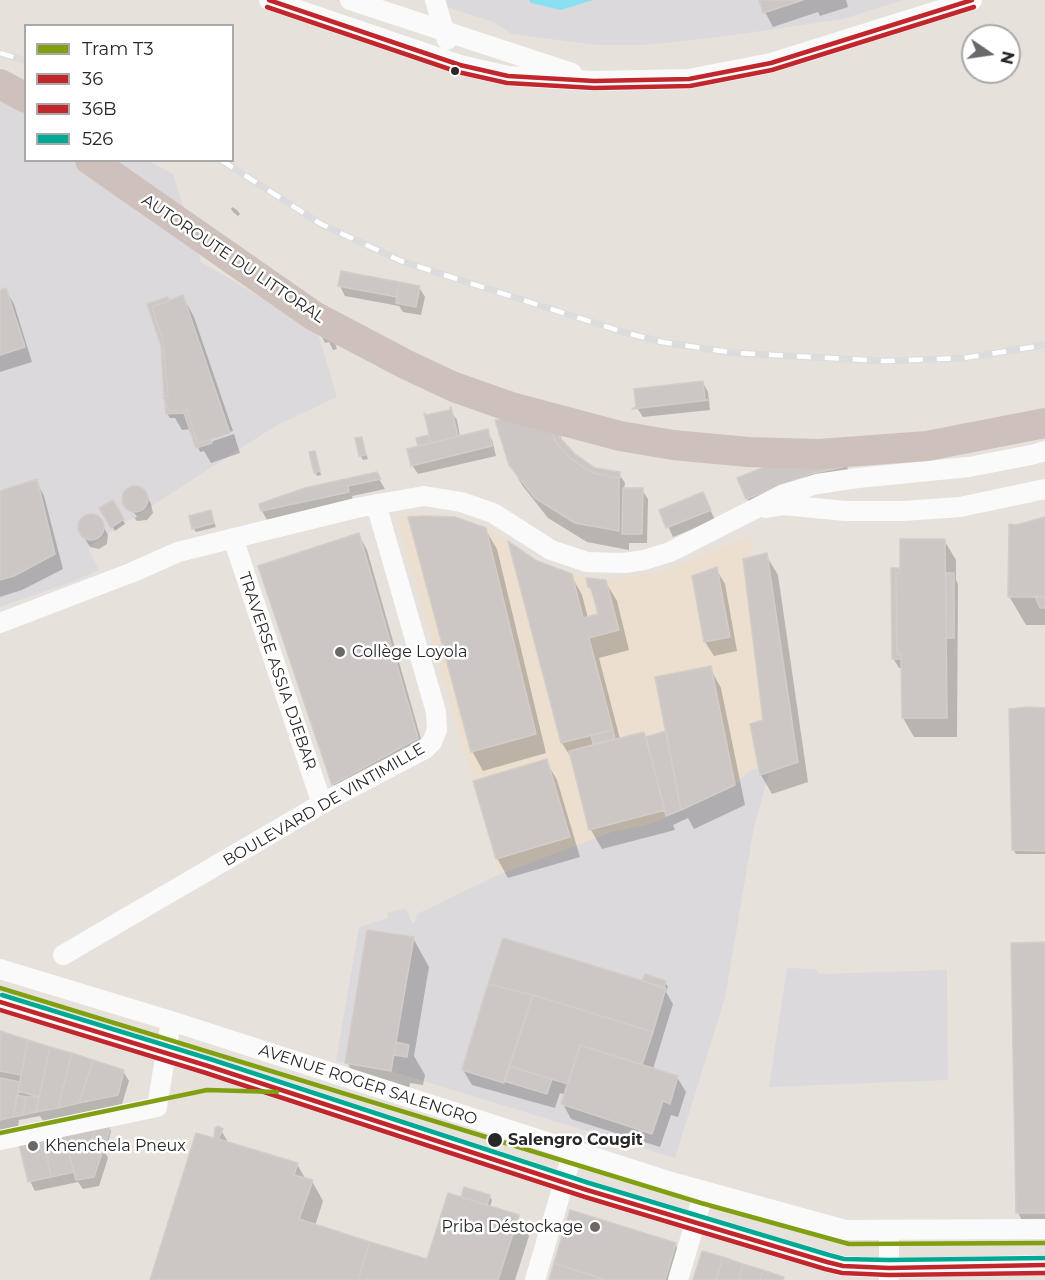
<!DOCTYPE html>
<meta charset="utf-8">
<style>
body{margin:0}
#map{position:relative;width:1045px;height:1280px;overflow:hidden;background:#e7e1dc;font-family:Montserrat,sans-serif}
canvas{display:block}
.legend{position:absolute;left:24px;top:24px;width:210px;height:138px;box-sizing:border-box;background:#fff;border:2px solid #a9a9a9;margin:0;padding:8px 10px;list-style:none;font-size:18px;color:#282828}
.legend li{display:flex;align-items:center;gap:12px;height:30px}
.legend b{width:30px;border:2px solid #a9a9a9}
.north{position:absolute;left:961px;top:24px;width:60px;height:60px;box-sizing:border-box;background:#fff;border:2px solid #a9a9a9;border-radius:50%;rotate:103deg;font-size:16px;font-weight:700;line-height:24px;text-align:center;color:#282828}
.north::after{content:'';display:block;margin:auto;width:21px;height:27px;background:#6b6967;clip-path:polygon(50% 0,100% 100%,50% 72%,0 100%)}
</style>
<div id="map">
<canvas width="1045" height="1280"></canvas>
<ul class="legend">
<li><b style="height:8px;background:#80a012"></b>Tram T3</li>
<li><b style="height:8px;background:#c0262c"></b>36</li>
<li><b style="height:8px;background:#c0262c"></b>36B</li>
<li><b style="height:8px;background:#00a994"></b>526</li>
</ul>
<div class="north">N</div>
</div>
<script>
const context = document.querySelector('canvas').getContext('2d');
context.lineJoin = 'round';
function fillPath(path, color) {
  context.fillStyle = color;
  context.fill(path, 'evenodd');
}
function poly(rows) {
  const path = new Path2D();
  for (const r of rows) {
    if (r.length === 3) {
      path.moveTo(r[0] + r[2], r[1]);
      path.arc(r[0], r[1], r[2], 0, 2 * Math.PI);
      continue;
    }
    path.moveTo(r[0], r[1]);
    for (let i = 2; i < r.length; i += 2) path.lineTo(r[i], r[i + 1]);
  }
  return path;
}
function strokePath(path, color, width, dash) {
  context.strokeStyle = color;
  context.lineWidth = width;
  context.lineCap = dash ? 'butt' : 'round';
  context.setLineDash(dash || []);
  context.stroke(path);
}
function label(font, color, halo, rows, align = 'center') {
  context.font = font + ' Montserrat,sans-serif';
  context.lineWidth = 5;
  context.setLineDash([]);
  context.textBaseline = 'middle';
  context.strokeStyle = halo;
  context.fillStyle = color;
  for (const [text, x, y, turn = 0] of rows) {
    context.save();
    context.translate(x, y);
    context.rotate((+turn || 0) * Math.PI / 180);
    context.textAlign = isNaN(turn) ? turn : align;
    if (halo) context.strokeText(text, 0, 0);
    context.fillText(text, 0, 0);
    context.restore();
  }
}
fillPath(poly([
 [425,0,903,0,843,19,727,36,646,45,597,45,512,34,493,22],
 [0,88,25,97,26,160,149,161,173,174,201,262,317,330,337,397,277,425,88,547,99,570,72,582,0,607],
 [771,766,754,827,725,998,675,1158,391,1071,336,1061,359,927,388,918,387,913,406,908,412,923,415,923,417,914,500,874,611,832,653,823,734,785,750,770],
 [787,968,815,969,820,974,947,970,948,1080,769,1087]
]), '#dcd9dc');
fillPath(poly([
 [421,513,467,520,492,531,527,555,547,566,586,578,606,580,659,573,750,536,792,762,750,770,734,785,653,823,611,832,500,874,396,516]
]), '#ecdfcf');
fillPath(poly([
 [529,0,593,0,561,10,531,3]
]), '#88e0f0');
fillPath(poly([
 [761,0,846,0,848,7,820,16,818,12,773,27,765,12],
 [232,207,237,210,240,214,238,216,234,213,231,209],
 [340,286,419,287,425,297,421,315,403,312,399,306,345,296],
 [5,289,14,304,32,362,0,372,0,291],
 [183,297,194,317,233,431,210,439,210,442,234,434,240,453,211,463,204,451,200,452,191,429,182,430,175,418,170,418,167,414,161,339,169,302],
 [321,335,334,341,337,349,333,350,329,342,325,343],
 [703,383,708,392,710,410,643,417,637,408],
 [451,411,457,420,460,437,487,431,492,440,496,456,418,474,412,465,420,447,418,439,431,436],
 [557,424,563,444,574,455,594,469,619,474,625,483,624,489,642,490,648,499,647,543,629,543,629,550,587,542,548,518,522,485,510,464],
 [361,438,368,459,363,460,360,455],
 [315,453,321,475,317,476,315,472],
 [842,455,853,481,755,513,747,498],
 [376,474,385,489,352,496,353,501,267,520,262,511],
 [36,481,44,496,63,569,22,590,0,597,0,493],
 [138,488,146,493,151,504,153,513,147,520,137,521,130,513,135,518,137,516,125,504,124,498,129,490],
 [703,494,715,520,673,537,661,511],
 [112,502,125,524,115,531,101,508],
 [210,512,216,527,196,532,193,528],
 [90,516,99,519,108,535,107,544,99,549,90,547,79,529,82,520],
 [1045,519,1045,625,1026,625,1009,596,1021,525],
 [485,529,497,549,546,753,483,771,472,751],
 [359,535,367,550,425,753,341,799,333,784],
 [944,540,956,560,956,580,958,584,957,737,914,737,903,718,903,668,899,668,893,658,902,569],
 [511,545,547,567,571,575,582,595,588,618,600,615,595,597,589,587,605,581,617,601,629,650,599,658,620,739,643,733,646,738,667,733,710,668,721,688,745,805,694,829,688,818,673,825,675,830,602,849,591,830,573,761,562,743],
 [766,555,778,575,808,782,772,794,761,775,752,725,764,721],
 [716,569,725,584,737,651,714,656,705,642],
 [1045,710,1045,854,1016,854,1013,849],
 [546,761,557,780,580,857,508,878,497,858],
 [413,938,429,967,414,1056,425,1075,423,1085,410,1083,407,1099,363,1091,347,1062],
 [1045,943,1045,1232,1029,1233,1018,1213,1012,944],
 [665,982,668,987,666,992,673,1004,653,1069,677,1077,686,1092,678,1117,671,1115,660,1147,571,1119,563,1104,566,1095,560,1093,555,1108,472,1085,463,1070,643,983],
 [0,1032,123,1071,129,1081,122,1104,43,1121,40,1116,19,1120,18,1126,0,1130],
 [109,1127,111,1131,106,1151,104,1150,108,1158,99,1186,83,1189,78,1182,35,1191,30,1181,21,1145],
 [220,1128,229,1144,297,1164,306,1180,312,1181,323,1201,315,1226,428,1261,465,1200,463,1197,489,1196,492,1200,490,1207,518,1216,529,1236,515,1280,152,1280],
 [675,1244,686,1263,681,1280,550,1280]
]), '#0003');
const building = poly([
 [759,0,803,0,763,13,759,0],
 [341,271,399,282,397,297,338,286,341,271],
 [399,282,420,286,416,307,396,303,399,282],
 [6,288,25,347,0,355,0,290,6,288],
 [183,295,230,433,198,444,187,410,169,411,163,397,168,396,163,341,152,307,183,295],
 [168,297,169,301,152,307,163,341,168,396,164,396,161,346,147,304,168,297],
 [703,381,705,400,709,400,632,409,636,407,634,389,703,381],
 [165,402,169,411,187,410,198,444,211,440,212,443,196,448,184,413,166,414,165,402],
 [450,407,451,407,458,436,431,443,424,413,426,415,450,410,450,407],
 [546,413,552,413,560,438,575,454,595,468,620,472,620,478,593,473,571,459,555,441,546,413],
 [546,413,555,441,571,459,593,473,619,478,619,531,575,523,535,498,509,465,495,420,546,413],
 [488,429,492,446,411,466,407,449,488,429],
 [429,435,431,443,418,446,416,438,429,435],
 [362,437,366,455,359,456,355,438,362,437],
 [834,439,843,467,810,474,746,499,737,478,834,439],
 [315,451,320,471,314,473,309,452,315,451],
 [377,472,381,479,348,486,349,492,261,511,259,504,305,488,377,472],
 [37,479,55,554,14,576,0,580,0,491,37,479],
 [135,499,13],
 [623,488,643,488,642,534,622,534,623,488],
 [703,492,711,510,666,528,659,510,703,492],
 [113,500,124,519,111,528,99,508,113,500],
 [211,510,214,523,192,529,189,516,211,510],
 [91,527,13],
 [425,516,455,517,486,528,536,734,471,752,408,517,425,516],
 [1045,517,1045,597,1008,597,1009,524,1016,525,1045,517],
 [359,533,418,738,332,785,258,566,359,533],
 [900,539,945,539,947,718,902,718,901,654,897,654,896,573,900,573,900,539],
 [508,541,537,561,572,574,583,618,598,614,591,588,588,587,586,578,606,580,619,630,589,638,613,730,561,743,508,541],
 [767,553,798,762,760,775,750,724,763,720,743,559,767,553],
 [717,567,730,637,704,642,692,576,717,567],
 [891,568,900,568,900,573,896,573,897,654,901,654,901,659,892,659,891,568],
 [946,573,954,573,954,638,946,638,946,573],
 [1035,596,1045,597,1045,608,1040,608,1035,596],
 [711,666,735,785,681,810,655,677,711,666],
 [1028,707,1045,708,1045,851,1012,850,1009,709,1028,707],
 [613,730,615,739,593,744,591,735,613,730],
 [666,731,681,810,666,816,646,737,666,731],
 [644,732,665,810,589,830,569,751,644,732],
 [547,759,570,837,496,859,473,781,547,759],
 [367,930,414,937,391,1071,345,1063,367,930],
 [503,938,666,988,653,1032,533,995,488,984,503,938],
 [1045,942,1045,1213,1016,1213,1011,943,1045,942],
 [645,974,666,981,664,988,642,981,645,974],
 [488,984,533,995,504,1083,462,1070,488,984],
 [533,995,653,1032,642,1065,580,1045,568,1084,509,1066,533,995],
 [0,1031,28,1040,21,1075,0,1071,0,1031],
 [28,1040,50,1047,39,1097,18,1091,28,1040],
 [396,1042,409,1045,407,1057,394,1055,396,1042],
 [580,1045,678,1076,670,1104,663,1101,652,1134,561,1104,580,1045],
 [50,1047,72,1053,58,1108,36,1112,50,1047],
 [72,1053,93,1060,79,1103,58,1108,72,1053],
 [93,1060,124,1070,118,1095,79,1103,93,1060],
 [509,1066,552,1079,547,1094,504,1081,509,1066],
 [0,1078,20,1082,13,1117,0,1120,0,1078],
 [17,1095,26,1097,23,1115,13,1117,17,1095],
 [26,1097,39,1097,36,1112,23,1115,26,1097],
 [218,1126,223,1129,218,1139,298,1163,294,1175,313,1180,299,1219,370,1242,358,1280,150,1280,196,1133,214,1138,215,1128,218,1126],
 [110,1127,105,1147,91,1144,95,1128,110,1127],
 [95,1128,91,1144,104,1147,94,1177,76,1180,64,1135,95,1128],
 [64,1135,74,1172,51,1177,43,1139,64,1135],
 [43,1139,51,1177,28,1182,19,1144,43,1139],
 [464,1187,490,1195,487,1205,461,1197,464,1187],
 [448,1193,519,1215,498,1280,358,1280,370,1242,427,1259,448,1193],
 [570,1210,676,1243,665,1280,606,1280,554,1263,570,1210],
 [702,1251,723,1257,716,1280,693,1280,702,1251],
 [723,1257,743,1264,739,1280,716,1280,723,1257],
 [554,1263,606,1280,549,1280,554,1263],
 [743,1264,763,1270,760,1280,739,1280,743,1264],
 [763,1270,784,1277,783,1280,760,1280,763,1270]
]);
fillPath(building, '#ccc7c4');
strokePath(building, '#d2cdc8', 1.5);
strokePath(poly([
 [269,0,460,65,508,76,594,81,689,79,771,63,972,0],
 [350,0,572,73],
 [435,0,447,40],
 [766,508,784,505,845,511,903,511,960,507,1045,489],
 [233,538,322,804],
 [0,623,133,572,178,552,356,508,424,496,461,502,493,513,551,550,587,562,624,563,644,560,670,552,784,494,817,484,858,478,969,467,1031,455,1045,451],
 [63,955,330,799,425,749,432,742,437,730,436,712,376,504],
 [0,969,171,1021,671,1182,845,1230,1045,1229],
 [0,1002,208,1066,587,1190,827,1262,843,1266,889,1268,1045,1265],
 [0,1140,157,1107,171,1021],
 [889,1279,889,1230],
 [535,1280,573,1151],
 [678,1280,704,1192]
]), '#fbfafa', 20);
strokePath(poly([
 [0,84,26,98],
 [90,160,314,316,407,365,454,387,511,407,620,436,673,445,748,452,819,454,927,446,1045,423]
]), '#cec1bb', 30);
const rail = poly([
 [0,53,26,61],
 [221,160,321,224,401,261,623,332,662,342,735,353,885,361,964,358,1045,345]
]);
strokePath(rail, '#dcdcde', 7);
strokePath(rail, '#fff', 4.5, [14]);
strokePath(poly([
 [0,1002,208,1066,587,1190,827,1262,843,1266,889,1268,1045,1265]
]), '#c0262c', 4.5);
strokePath(poly([
 [0,1010,206,1073,585,1197,825,1269,842,1273,889,1275,1045,1273]
]), '#c0262c', 4.5);
strokePath(poly([
 [2,995,210,1059,589,1183,829,1255,844,1259,889,1260,1045,1258]
]), '#00a994', 4.5);
strokePath(poly([
 [269,0,460,65,508,76,594,81,689,79,771,63,972,0]
]), '#c0262c', 4.5);
strokePath(poly([
 [267,7,458,72,507,83,594,88,690,86,772,70,974,7]
]), '#c0262c', 4.5);
strokePath(poly([
 [0,988,701,1203,849,1244,1045,1243],
 [0,1133,207,1090,277,1092]
]), '#80a012', 4.5);
for (const [x, y, r, color] of [
 [455,71,5,"#282828"],
 [340,652,6,"#6b6967"],
 [495,1140,8,"#282828"],
 [33,1146,6,"#6b6967"],
 [595,1227,6,"#6b6967"]
]) {
  const dot = new Path2D();
  dot.arc(x, y, r, 0, 2 * Math.PI);
  context.fillStyle = color;
  context.fill(dot);
  strokePath(dot, '#fff', 2);
}
label('16px', '#282828', '#fff', [
 ["AUTOROUTE DU LITTORAL",233,259,34],
 ["TRAVERSE ASSIA DJEBAR",277,671,71],
 ["BOULEVARD DE VINTIMILLE",324,805,-30],
 ["AVENUE ROGER SALENGRO",368,1085,18]
]);
label('16px', '#282828', '#fff', [
 ["Collège Loyola",352,652],
 ["Khenchela Pneux",45,1146],
 ["Priba Déstockage",583,1227,"right"]
], 'left');
label('bold 16px', '#282828', '#fff', [
 ["Salengro Cougit",508,1140]
], 'left');
</script>
